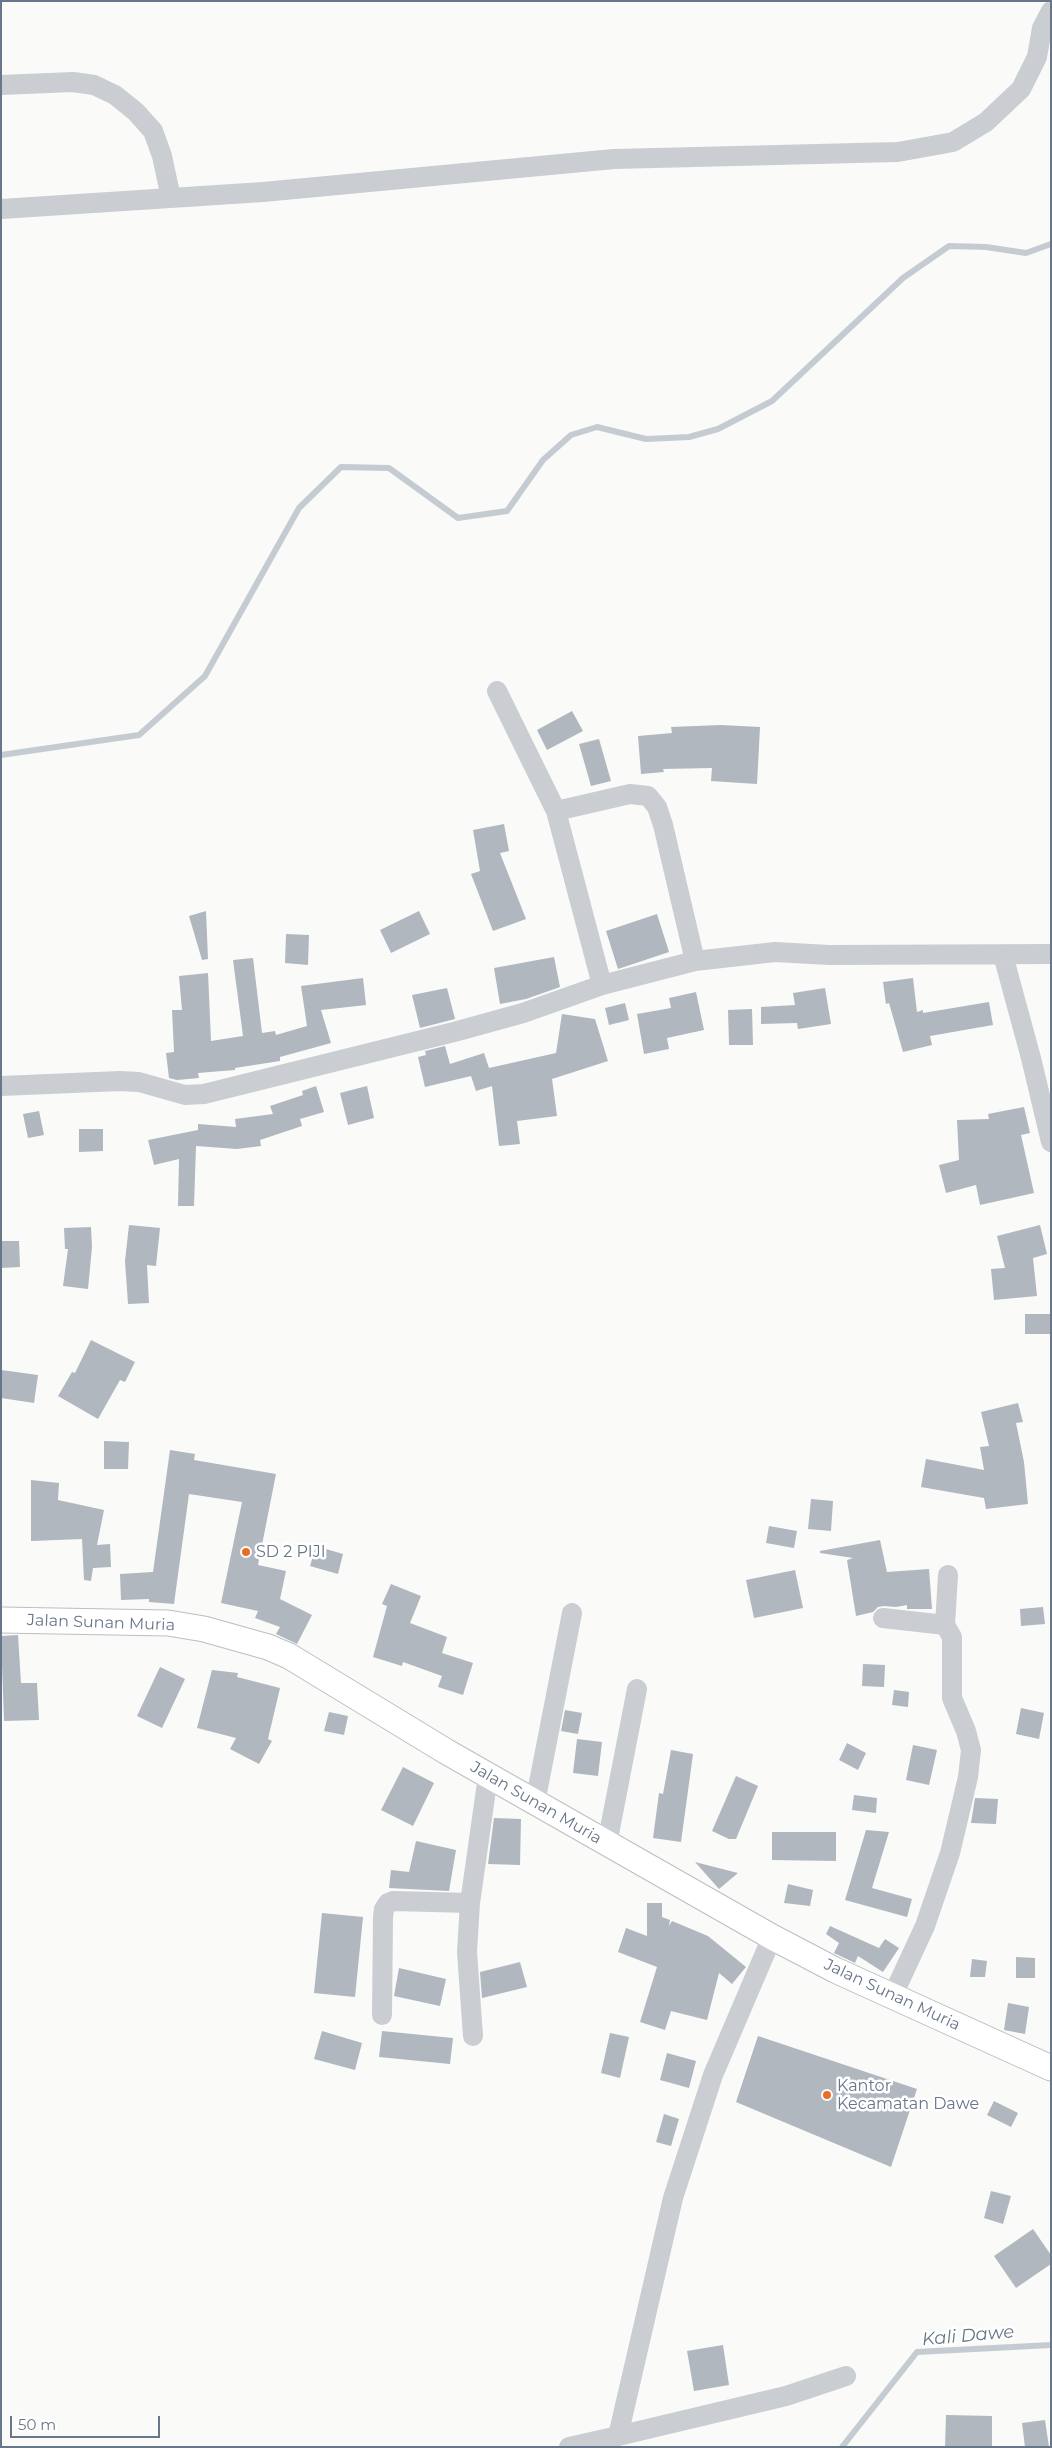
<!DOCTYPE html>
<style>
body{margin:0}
#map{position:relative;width:1052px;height:2448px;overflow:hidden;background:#fafaf8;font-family:Montserrat,sans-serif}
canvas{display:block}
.frame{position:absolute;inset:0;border:2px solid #68768a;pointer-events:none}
.scale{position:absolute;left:10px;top:2416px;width:150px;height:22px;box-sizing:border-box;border:2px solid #68768a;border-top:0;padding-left:6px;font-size:15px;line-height:18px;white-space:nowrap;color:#68768a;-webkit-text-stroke:4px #fff;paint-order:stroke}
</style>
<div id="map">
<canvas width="1052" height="2448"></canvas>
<div class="frame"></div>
<div class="scale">50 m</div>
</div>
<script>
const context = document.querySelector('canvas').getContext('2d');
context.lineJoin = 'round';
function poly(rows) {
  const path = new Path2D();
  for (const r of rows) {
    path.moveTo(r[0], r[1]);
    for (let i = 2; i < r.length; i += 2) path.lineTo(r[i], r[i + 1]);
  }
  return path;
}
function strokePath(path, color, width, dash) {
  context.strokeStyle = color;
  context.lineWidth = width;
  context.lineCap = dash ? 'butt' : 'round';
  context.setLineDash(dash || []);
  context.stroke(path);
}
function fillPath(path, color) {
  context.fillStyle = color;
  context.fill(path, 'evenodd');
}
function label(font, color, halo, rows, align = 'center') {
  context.font = font + ' Montserrat,sans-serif';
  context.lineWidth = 5;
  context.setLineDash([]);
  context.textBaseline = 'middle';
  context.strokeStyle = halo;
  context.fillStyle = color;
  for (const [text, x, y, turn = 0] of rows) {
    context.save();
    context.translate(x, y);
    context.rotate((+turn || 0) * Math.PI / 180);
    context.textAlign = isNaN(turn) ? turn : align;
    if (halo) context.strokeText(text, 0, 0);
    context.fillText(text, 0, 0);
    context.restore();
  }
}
strokePath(poly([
 [1,755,139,735,205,676,299,508,341,467,389,468,458,518,507,511,543,460,571,435,597,427,646,439,689,437,718,429,772,401,903,278,949,246,986,247,1026,253,1051,244],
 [842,2447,917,2352,1051,2345]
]), '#c4ccd2', 6);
fillPath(poly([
 [572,711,583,731,547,750,537,730],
 [721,725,760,727,757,784,711,781,712,768,663,769,664,772,641,774,638,736,672,733,671,727],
 [599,739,611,781,591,786,579,744],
 [504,824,509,851,500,853,526,919,493,931,471,874,480,871,473,830],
 [206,911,208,959,202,960,189,916],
 [419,911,430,934,391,953,380,930],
 [657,914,669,952,618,969,606,931],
 [286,934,309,935,308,965,285,963],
 [554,957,560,987,526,999,500,1004,494,968],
 [253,958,262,1033,275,1031,276,1035,307,1026,301,986,363,978,366,1005,321,1010,331,1043,280,1057,280,1061,235,1068,235,1070,198,1073,199,1078,177,1080,169,1078,166,1053,174,1052,172,1010,182,1010,179,976,208,973,211,1041,243,1036,233,960],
 [913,978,917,1012,923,1010,923,1013,989,1002,993,1025,930,1036,932,1045,903,1052,889,1003,886,1004,883,982],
 [447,988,455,1019,420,1028,412,995],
 [825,988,831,1024,798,1029,797,1023,761,1024,761,1007,795,1005,793,993],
 [696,992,704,1030,667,1038,669,1049,644,1054,637,1014,671,1008,669,998],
 [625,1003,629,1020,609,1025,605,1008],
 [752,1009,753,1045,729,1045,728,1010],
 [562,1014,595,1019,608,1061,552,1079,557,1116,517,1121,520,1144,499,1146,492,1086,476,1091,471,1076,425,1087,418,1057,426,1055,425,1051,445,1046,450,1064,484,1053,489,1068,556,1053],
 [316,1086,324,1112,300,1119,302,1126,260,1140,261,1146,237,1149,196,1146,194,1206,178,1206,179,1159,154,1165,148,1140,198,1130,198,1124,236,1127,235,1119,273,1114,270,1106,303,1095,302,1091],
 [367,1086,374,1118,348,1125,340,1093],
 [1024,1107,1030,1133,1021,1135,1034,1193,980,1205,976,1185,946,1193,939,1165,959,1160,957,1120,989,1119,988,1114],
 [39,1111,44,1135,28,1138,23,1114],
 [79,1129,103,1129,103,1151,79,1152],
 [129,1225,160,1228,156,1266,147,1265,149,1303,128,1304,125,1261],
 [1040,1225,1047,1254,1033,1258,1037,1296,994,1300,991,1269,1005,1268,997,1236],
 [91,1227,92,1247,88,1289,63,1286,68,1249,65,1249,64,1228],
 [1,1241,19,1241,20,1267,1,1268],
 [1025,1314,1051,1314,1051,1334,1025,1334],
 [91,1340,135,1362,125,1382,120,1380,98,1419,58,1396,72,1372,75,1373],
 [1,1370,38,1375,34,1403,1,1398],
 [1018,1403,1023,1422,1016,1423,1024,1462,1028,1504,986,1509,984,1498,921,1487,926,1459,984,1470,980,1447,989,1446,981,1412],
 [104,1441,129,1442,128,1469,104,1469],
 [170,1450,195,1454,194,1460,276,1474,258,1565,286,1571,280,1599,312,1615,297,1644,276,1634,280,1627,255,1618,258,1611,221,1603,242,1502,189,1494,174,1604,149,1602,149,1599,121,1600,120,1574,153,1572],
 [31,1480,59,1483,58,1500,104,1510,97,1545,110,1544,111,1567,93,1568,91,1581,84,1580,82,1539,31,1541],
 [811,1499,833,1501,831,1531,808,1529],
 [769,1526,797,1531,794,1548,766,1543],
 [880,1540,887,1572,929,1569,932,1609,907,1609,907,1605,896,1607,884,1606,878,1607,873,1612,856,1616,847,1560,853,1558,820,1553,820,1551],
 [316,1546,343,1554,338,1574,310,1566],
 [795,1570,803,1608,754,1618,746,1580],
 [391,1584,421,1596,410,1623,447,1637,442,1653,473,1663,463,1695,438,1687,442,1676,403,1662,402,1666,373,1657,387,1606,382,1604],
 [1043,1607,1045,1624,1021,1626,1020,1609],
 [18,1635,21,1683,37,1683,39,1720,4,1721,1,1636],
 [863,1664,885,1665,884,1687,862,1686],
 [160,1667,185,1679,162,1728,137,1716],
 [212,1670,238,1673,237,1677,280,1688,268,1739,272,1741,259,1764,230,1749,236,1738,197,1728],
 [894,1690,909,1692,908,1707,892,1705],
 [1021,1708,1044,1713,1039,1739,1016,1734],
 [565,1710,582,1713,578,1734,561,1731],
 [329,1712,348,1716,344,1735,324,1731],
 [577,1739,602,1742,598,1776,573,1773],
 [847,1743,866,1753,858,1770,839,1760],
 [913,1745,937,1750,929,1785,906,1780],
 [671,1750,693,1754,681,1842,653,1838,659,1793,663,1794],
 [403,1767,434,1783,413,1826,381,1810],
 [736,1776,758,1786,736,1839,729,1839,712,1831],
 [854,1795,877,1798,876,1813,852,1810],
 [975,1798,998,1799,996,1824,971,1823],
 [494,1818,521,1819,520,1865,488,1864],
 [866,1830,889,1832,872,1888,912,1899,907,1917,845,1900],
 [772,1832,836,1832,836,1861,772,1860],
 [416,1841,456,1850,449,1891,389,1888,391,1870,409,1872],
 [695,1862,738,1873,719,1889],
 [788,1884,813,1890,810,1906,784,1903],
 [647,1903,662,1903,662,1917,670,1920,669,1926,672,1921,708,1936,746,1967,732,1984,719,1973,707,2020,671,2011,665,2030,640,2022,657,1967,618,1952,626,1928,647,1936],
 [322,1913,363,1917,355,1997,314,1993],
 [830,1926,879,1948,885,1939,899,1948,883,1972,858,1956,855,1963,834,1953,839,1943,826,1934],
 [1016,1957,1035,1958,1035,1978,1016,1978],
 [972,1959,987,1961,985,1977,970,1977],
 [520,1962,527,1987,482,1998,480,1972],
 [399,1968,446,1979,440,2006,394,1996],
 [1008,2003,1029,2007,1025,2034,1004,2030],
 [322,2031,362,2043,355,2070,314,2059],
 [382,2031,453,2038,450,2064,379,2057],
 [610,2033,629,2037,620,2078,601,2073],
 [758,2036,917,2089,891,2167,736,2102],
 [667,2053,696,2061,689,2088,660,2080],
 [994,2101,1018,2113,1011,2127,987,2115],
 [664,2114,679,2119,671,2146,656,2142],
 [991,2191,1011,2196,1003,2224,984,2218],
 [1033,2229,1051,2255,1051,2264,1016,2288,994,2256],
 [723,2345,729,2385,694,2391,687,2351],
 [946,2415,992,2416,992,2447,945,2447],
 [1045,2420,1049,2447,1025,2447,1022,2423]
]), '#b0b7bf');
const major = poly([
 [1,1620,168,1623,204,1629,268,1647,289,1656,447,1752,772,1937,835,1970,1051,2068]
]);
strokePath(major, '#bbbec3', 27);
strokePath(poly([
 [1,85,73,82,94,85,115,95,136,112,153,131,162,156,171,198],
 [1,209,263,192,614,159,898,152,953,142,986,122,1021,89,1037,57,1042,28,1051,11],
 [497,691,556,811,602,985],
 [556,811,630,794,648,796,657,807,663,825,695,961],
 [1003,955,1031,1058,1051,1142],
 [1,1086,120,1081,139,1082,185,1095,204,1094,454,1032,523,1013,602,985,695,961,775,952,829,955,1051,954],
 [883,1618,945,1625],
 [535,1803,572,1613],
 [607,1844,637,1689],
 [893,1995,925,1926,950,1853,968,1777,971,1750,966,1731,952,1698,952,1637,945,1625,948,1575],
 [382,2015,383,1917,384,1909,388,1903,393,1901,470,1903],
 [473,2036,467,1952,470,1903,488,1776],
 [618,2436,786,2396,846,2376],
 [569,2447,618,2436,673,2198,713,2075,772,1937]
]), '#cacdd1', 20);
strokePath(major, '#fff', 25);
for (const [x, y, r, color] of [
 [246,1552,5,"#ea6d27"],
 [827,2095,5,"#ea6d27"]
]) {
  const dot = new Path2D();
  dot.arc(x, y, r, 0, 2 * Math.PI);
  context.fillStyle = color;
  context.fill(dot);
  strokePath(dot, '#fff', 2);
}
label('16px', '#68768a', '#fff', [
 ["SD 2 PIJI",256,1552],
 ["Kantor",837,2086],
 ["Kecamatan Dawe",837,2104]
], 'left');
label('16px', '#68768a', '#fff', [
 ["Jalan Sunan Muria",101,1623,2],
 ["Jalan Sunan Muria",536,1803,30],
 ["Jalan Sunan Muria",892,1995,25]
]);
label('italic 18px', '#637784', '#fff', [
 ["Kali Dawe",968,2336,-5]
]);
</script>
